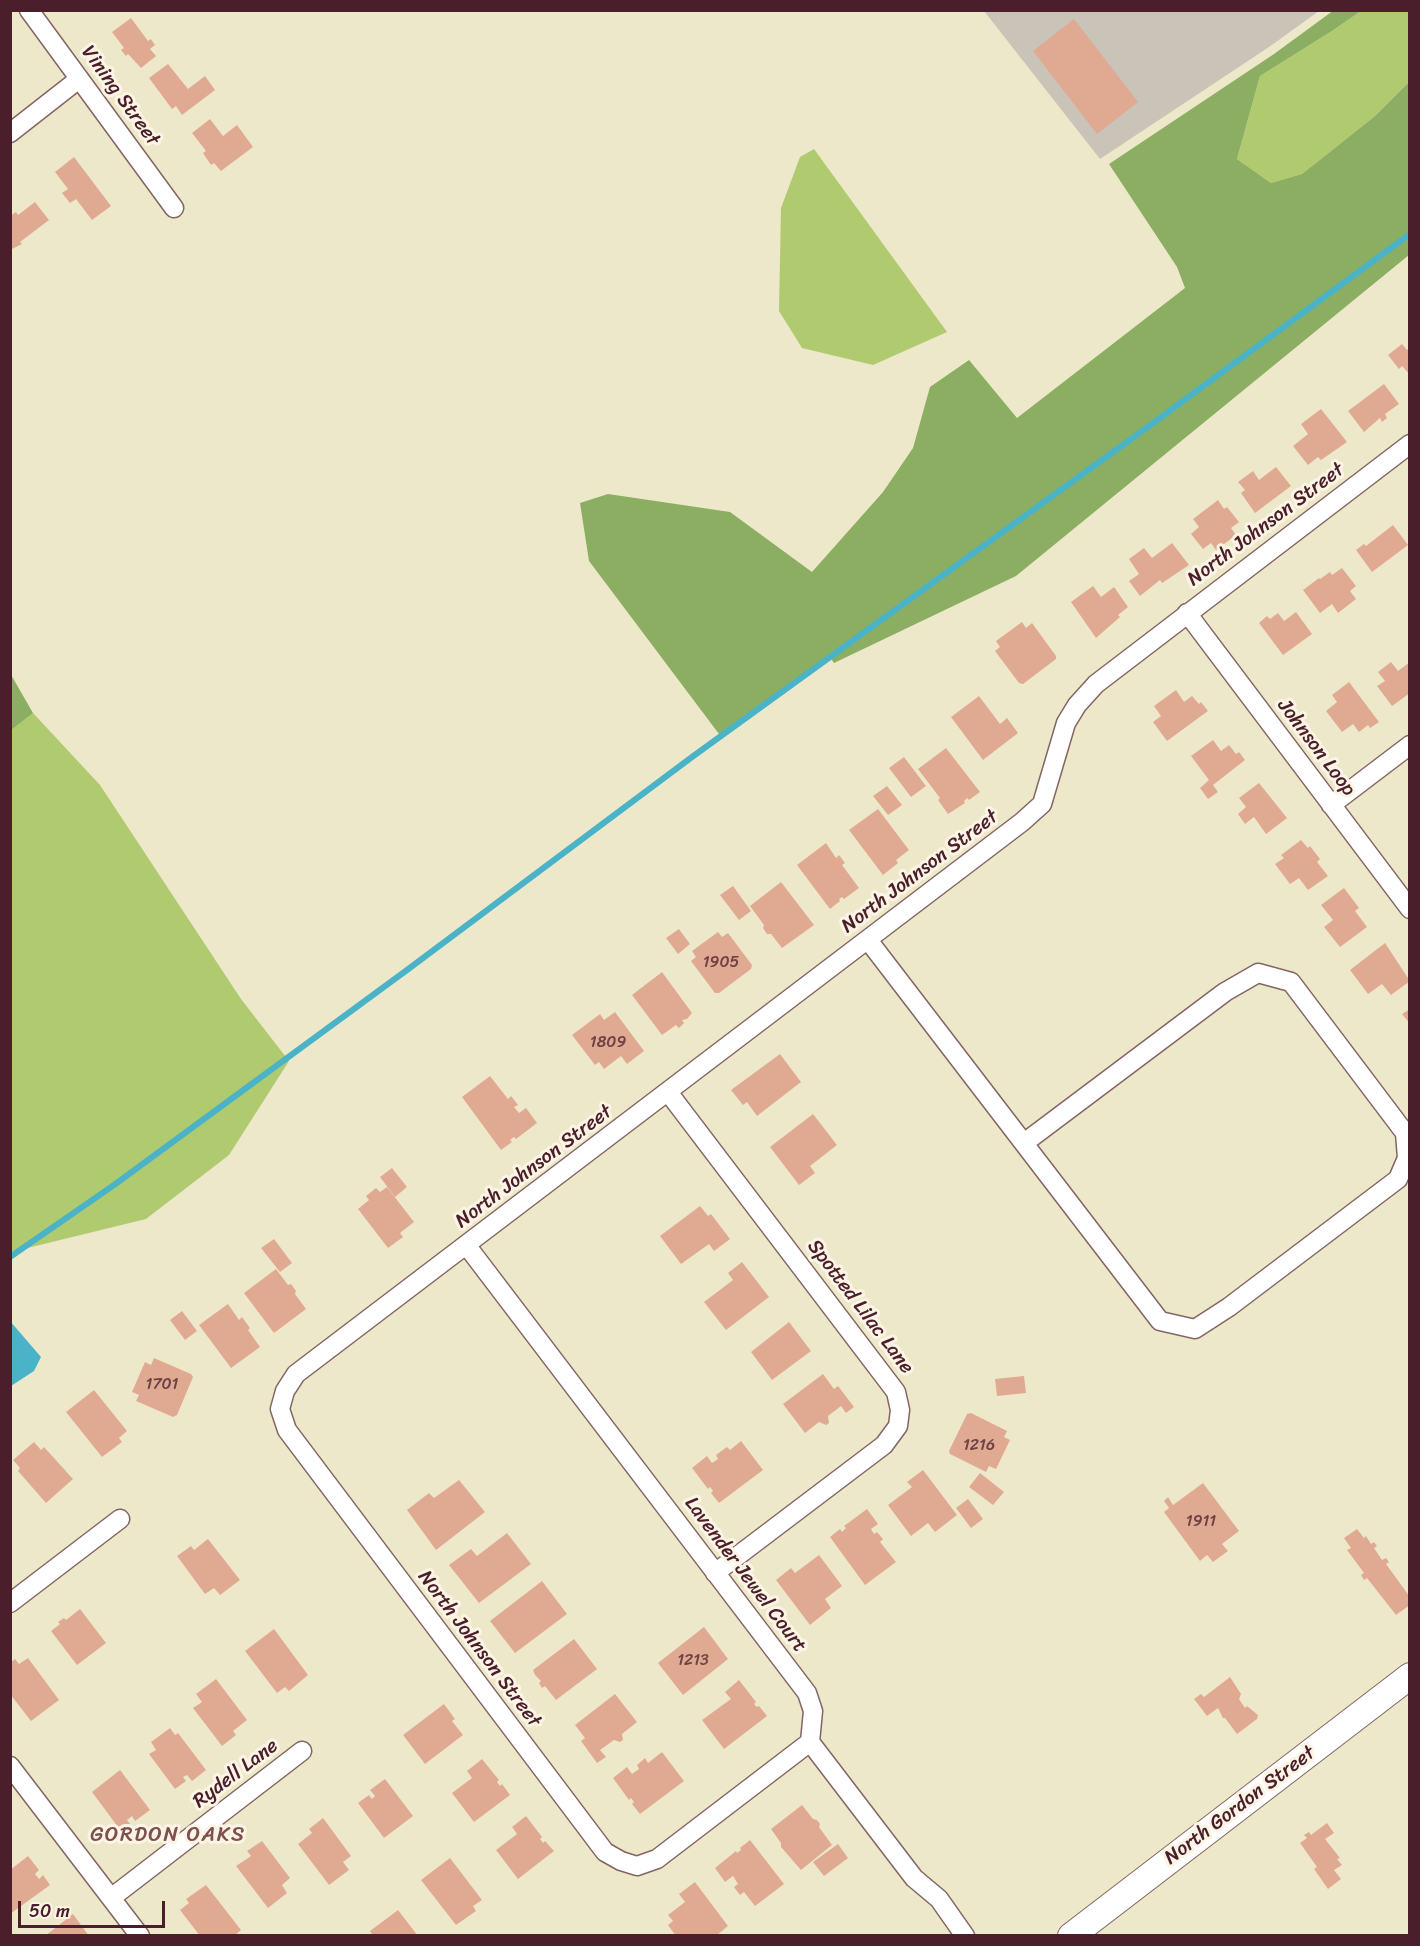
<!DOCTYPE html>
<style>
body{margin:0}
#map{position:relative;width:1420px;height:1946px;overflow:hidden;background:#eee8cb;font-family:Sriracha,sans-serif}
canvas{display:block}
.frame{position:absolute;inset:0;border:12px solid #4a1f2b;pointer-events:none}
.scale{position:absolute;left:18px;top:1901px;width:147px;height:27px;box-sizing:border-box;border:3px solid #4a1f2b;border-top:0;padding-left:8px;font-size:18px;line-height:21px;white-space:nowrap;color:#4a1f2b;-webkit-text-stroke:4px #fcf5e5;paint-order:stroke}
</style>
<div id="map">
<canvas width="1420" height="1946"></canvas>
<div class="frame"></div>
<div class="scale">50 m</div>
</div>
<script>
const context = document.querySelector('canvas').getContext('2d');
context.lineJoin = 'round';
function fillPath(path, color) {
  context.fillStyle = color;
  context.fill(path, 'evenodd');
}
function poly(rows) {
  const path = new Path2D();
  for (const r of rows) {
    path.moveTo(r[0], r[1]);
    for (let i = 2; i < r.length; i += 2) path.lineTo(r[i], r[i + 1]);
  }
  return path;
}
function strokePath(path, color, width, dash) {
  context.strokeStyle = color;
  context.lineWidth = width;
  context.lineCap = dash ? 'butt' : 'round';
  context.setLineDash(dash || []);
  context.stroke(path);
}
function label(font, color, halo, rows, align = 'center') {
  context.font = font + ' Sriracha,sans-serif';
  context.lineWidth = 6;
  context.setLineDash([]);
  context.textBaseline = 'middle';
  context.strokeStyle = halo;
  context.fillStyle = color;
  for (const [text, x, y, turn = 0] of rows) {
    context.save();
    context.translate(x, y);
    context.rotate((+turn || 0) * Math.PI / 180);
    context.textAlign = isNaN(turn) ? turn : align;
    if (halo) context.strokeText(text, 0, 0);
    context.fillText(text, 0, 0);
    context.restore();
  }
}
fillPath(poly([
 [984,11,1319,11,1269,47,1100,159]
]), '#cac3b8');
fillPath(poly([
 [1361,11,1409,11,1409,82,1375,116,1302,174,1271,183,1237,159,1260,76,1332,31],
 [814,149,947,332,873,365,802,348,779,311,781,208,800,157],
 [33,713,100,785,241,999,289,1061,229,1155,146,1219,11,1252,10,730]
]), '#b0ca6f');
fillPath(poly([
 [1334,10,1361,11,1332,31,1260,76,1237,159,1271,183,1302,174,1375,116,1409,82,1409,255,1016,576,834,663,830,657,722,738,589,561,580,503,608,494,730,512,812,572,883,492,913,448,930,387,969,360,1017,418,1185,288,1177,267,1109,164,1274,54],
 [10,673,33,713,11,730,10,730]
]), '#8cae62');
fillPath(poly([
 [10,1321,41,1357,34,1371,11,1386]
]), '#4ab3c8');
strokePath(poly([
 [10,1257,114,1185,407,970,692,757,1149,426,1410,234]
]), '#4ab3c8', 6);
fillPath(poly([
 [131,18,148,41,151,39,155,45,150,49,156,56,141,68,128,54,126,56,121,50,124,48,112,32],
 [1074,19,1138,102,1097,134,1033,51],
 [168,64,188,89,205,76,215,90,182,115,176,106,172,109,149,78],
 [210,119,223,136,237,125,253,147,221,171,214,163,211,165,203,153,206,151,192,133],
 [74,157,111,206,92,220,76,199,70,203,62,193,68,189,55,172],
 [35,202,49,220,20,242,22,244,10,250,10,216,16,212,18,215],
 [1402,344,1407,350,1410,347,1410,375,1402,366,1399,369,1388,355],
 [1384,384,1399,404,1385,414,1387,418,1382,422,1380,418,1364,432,1348,411],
 [1321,409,1347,442,1321,460,1318,457,1308,465,1293,446,1308,434,1301,424],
 [1276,467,1291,486,1255,513,1241,493,1245,490,1238,482,1253,471,1259,480],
 [1218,500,1224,509,1227,507,1239,522,1231,528,1236,535,1216,550,1211,543,1203,549,1191,534,1199,527,1193,519],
 [1393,525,1408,545,1372,572,1356,550,1364,544,1366,546],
 [1172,543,1189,565,1162,583,1160,580,1140,596,1129,581,1139,574,1129,559,1144,548,1152,558],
 [1342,568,1356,586,1350,591,1356,599,1338,613,1332,604,1320,613,1303,590,1319,578,1320,579,1330,572,1332,575],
 [1093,586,1101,597,1114,587,1128,607,1118,615,1120,617,1096,638,1071,602],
 [1296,612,1312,634,1283,655,1259,623,1267,616,1270,619,1278,613,1284,621],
 [1022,622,1026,628,1032,623,1056,656,1056,659,1023,684,1019,683,995,651,1000,647,996,641],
 [1391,662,1398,671,1410,662,1410,693,1392,706,1377,686,1385,681,1378,672],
 [1349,682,1379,722,1370,728,1368,725,1359,732,1353,724,1342,732,1326,711,1337,702,1332,695],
 [1176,690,1184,702,1192,696,1199,704,1201,702,1208,711,1167,741,1153,722,1161,716,1154,706],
 [979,696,1000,724,1007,718,1018,733,983,760,951,717],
 [1213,740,1221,751,1229,745,1236,754,1239,752,1245,760,1213,785,1218,792,1208,799,1200,788,1209,780,1191,756],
 [946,748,980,792,969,800,967,798,964,801,965,803,948,814,938,800,940,798,918,769],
 [904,757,926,786,911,797,889,768],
 [1259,783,1287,818,1266,834,1254,817,1245,824,1238,814,1246,807,1239,798],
 [887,786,902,805,888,815,873,796],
 [878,809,909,850,896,860,898,863,883,875,849,830],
 [1301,840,1308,848,1310,846,1320,859,1317,862,1328,876,1308,890,1299,878,1290,884,1275,864,1284,858,1281,855],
 [826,843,836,858,839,855,845,863,842,865,859,888,844,899,842,897,839,899,840,901,830,909,797,865],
 [781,882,814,925,782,948,771,934,767,934,763,928,764,925,750,906],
 [733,886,751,911,739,920,720,895],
 [1344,888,1359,908,1355,911,1367,927,1340,947,1324,927,1333,920,1321,905],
 [679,929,690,944,678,954,666,938],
 [718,932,722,937,728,933,752,965,751,969,719,993,715,993,691,961,696,957,692,951],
 [1385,943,1410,981,1391,995,1382,984,1368,994,1350,970],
 [662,972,692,1013,687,1019,682,1020,684,1023,679,1028,676,1025,662,1035,632,995],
 [1410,1009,1410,1024,1402,1014],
 [615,1012,644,1051,627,1064,621,1056,604,1069,599,1062,595,1065,572,1035,600,1014,604,1020],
 [780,1054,801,1082,757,1116,747,1102,743,1105,731,1090],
 [490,1076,508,1099,511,1096,518,1105,514,1107,519,1113,526,1108,537,1123,516,1139,514,1137,510,1140,512,1142,501,1150,462,1097],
 [813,1114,837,1145,810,1166,815,1173,799,1185,770,1147],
 [392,1168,407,1187,395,1197,380,1177],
 [387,1187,414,1222,400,1233,403,1237,388,1248,358,1209,369,1200,366,1196,376,1188,380,1192],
 [700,1206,708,1216,711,1214,730,1239,714,1251,709,1244,681,1264,660,1236],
 [274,1239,292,1263,280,1272,261,1248],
 [742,1262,769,1297,726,1330,704,1302,733,1280,728,1273],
 [276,1269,288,1285,291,1284,296,1291,295,1294,306,1309,274,1333,244,1293],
 [228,1304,239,1320,242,1317,250,1328,248,1330,260,1347,231,1368,199,1325],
 [182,1311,197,1331,185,1340,170,1320],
 [789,1322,811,1351,772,1380,751,1352],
 [154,1358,191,1374,193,1377,177,1415,173,1417,136,1401,139,1395,132,1392,145,1362,151,1365],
 [823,1374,834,1389,838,1386,854,1407,846,1413,841,1406,828,1416,829,1423,826,1425,819,1422,805,1433,783,1404],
 [1024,1376,1026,1393,997,1396,995,1379],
 [94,1390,127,1431,119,1438,122,1442,102,1457,66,1412],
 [971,1413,1007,1431,1004,1437,1010,1440,996,1469,989,1466,986,1472,950,1454,949,1451,967,1414],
 [741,1441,763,1470,719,1503,711,1493,713,1491,710,1487,708,1489,692,1468,707,1456,712,1463,718,1459,716,1455,727,1447,730,1450],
 [34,1442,41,1450,44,1447,73,1479,46,1503,18,1471,20,1468,13,1460],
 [923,1470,957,1515,935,1532,928,1523,911,1536,888,1505,912,1487,907,1482],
 [980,1473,1004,1492,993,1505,969,1487],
 [459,1480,485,1512,436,1550,407,1510,429,1493,434,1498],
 [1203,1483,1239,1531,1222,1544,1228,1551,1213,1562,1207,1555,1200,1561,1164,1512,1169,1508,1164,1501,1168,1497,1173,1505],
 [968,1499,983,1519,971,1528,956,1508],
 [867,1509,878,1524,871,1529,874,1534,877,1532,883,1539,880,1542,896,1562,865,1585,830,1537,840,1529,842,1532,846,1528,844,1526],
 [1357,1529,1364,1538,1366,1536,1371,1544,1374,1542,1377,1546,1374,1548,1382,1560,1386,1558,1389,1562,1386,1564,1410,1597,1410,1605,1396,1615,1367,1578,1364,1580,1361,1575,1364,1573,1347,1550,1351,1548,1344,1538],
 [507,1533,531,1564,479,1603,449,1565,471,1549,477,1556],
 [208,1539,240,1580,220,1595,214,1588,205,1594,177,1556,191,1546,194,1550],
 [819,1555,842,1586,825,1599,831,1608,810,1625,776,1580,791,1568,795,1573],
 [542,1581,567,1614,515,1653,490,1621],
 [80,1609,106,1643,77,1665,51,1631,60,1624,58,1622,64,1618,66,1620],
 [704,1627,728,1659,683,1695,658,1663],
 [274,1629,308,1675,289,1691,285,1687,277,1693,245,1651],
 [574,1639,597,1669,556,1700,545,1686,542,1688,539,1683,541,1681,535,1675,533,1670],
 [28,1658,59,1700,31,1721,10,1694,10,1663,15,1659,19,1664],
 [1230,1677,1241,1694,1239,1699,1245,1708,1247,1706,1258,1715,1257,1719,1237,1734,1225,1718,1223,1718,1218,1708,1207,1716,1194,1699,1201,1694,1204,1697],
 [216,1679,247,1720,233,1731,236,1735,222,1746,193,1708,202,1702,196,1694],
 [739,1680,756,1702,754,1704,757,1707,759,1706,767,1716,724,1749,702,1720,731,1699,725,1692],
 [615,1694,637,1722,622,1734,623,1740,620,1742,614,1740,600,1750,606,1757,597,1763,581,1741,585,1738,575,1725],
 [444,1704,455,1719,452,1721,463,1735,425,1764,403,1735],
 [170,1728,175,1735,178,1733,206,1770,192,1781,187,1775,183,1777,186,1781,175,1789,149,1754,156,1750,151,1742],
 [662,1752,684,1781,640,1814,632,1804,634,1802,631,1798,629,1800,613,1778,627,1767,632,1774,639,1769,637,1765,645,1758,648,1763],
 [482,1759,499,1780,497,1782,500,1786,502,1784,510,1795,474,1822,452,1793,472,1778,467,1771],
 [120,1770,150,1810,135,1821,132,1816,127,1820,130,1824,121,1831,92,1792],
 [385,1779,413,1816,384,1838,358,1803,369,1795,372,1799,375,1796,370,1790],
 [802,1805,813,1819,817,1820,820,1824,819,1827,832,1845,801,1870,781,1847,781,1843,771,1829],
 [526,1816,542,1837,540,1839,543,1843,545,1841,554,1851,518,1879,496,1850,517,1834,512,1827],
 [323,1818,351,1856,343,1862,349,1870,329,1885,298,1844,312,1833,309,1829],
 [1327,1823,1334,1833,1325,1839,1340,1858,1337,1859,1342,1865,1334,1870,1341,1879,1328,1889,1314,1869,1317,1867,1300,1843,1307,1838,1304,1835,1309,1832,1311,1835],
 [750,1840,784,1884,755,1906,744,1892,740,1895,734,1887,738,1884,733,1876,725,1882,715,1868,736,1851,737,1853,741,1850,740,1848],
 [262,1841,290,1878,282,1885,287,1893,268,1908,236,1866,251,1856,247,1851],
 [838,1844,848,1858,824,1876,813,1862],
 [28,1856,39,1870,35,1874,39,1879,43,1875,50,1885,10,1914,10,1870],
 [450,1858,482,1900,473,1906,476,1911,456,1925,421,1880],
 [695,1882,728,1926,716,1936,676,1936,668,1925,673,1921,668,1915,685,1902,679,1894],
 [206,1885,241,1930,234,1936,200,1936,180,1910,189,1903,186,1899],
 [398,1910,418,1936,373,1936,370,1931],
 [73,1914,89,1936,45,1936]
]), '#e0aa92');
const street = poly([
 [29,10,174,208],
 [10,133,79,79],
 [1187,613,1410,909],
 [1331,805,1410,745],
 [868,940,1160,1321,1195,1329,1229,1307,1398,1179,1407,1158,1405,1133,1291,982,1258,973,1225,992,1024,1143],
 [668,1092,896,1392,900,1410,898,1426,884,1445,715,1573],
 [467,1246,807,1693,813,1711,810,1742,914,1878,939,1899,965,1936],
 [10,1603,120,1519],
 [810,1742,657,1859,637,1866,621,1861,605,1852,287,1430,280,1409,285,1391,296,1374,1022,822,1042,804,1066,723,1077,705,1096,684,1410,444],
 [10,1766,140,1936],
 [111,1898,302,1751]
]);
const secondary = poly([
 [1071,1936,1410,1676]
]);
strokePath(street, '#836563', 21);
strokePath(secondary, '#836563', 28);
strokePath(street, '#fff', 18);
strokePath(secondary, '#fff', 26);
label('16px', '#704245', null, [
 ["1905",721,963],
 ["1809",608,1043],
 ["1701",162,1385],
 ["1216",979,1446],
 ["1911",1201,1522],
 ["1213",693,1661]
]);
label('20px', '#4a1f2b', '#fcf5e5', [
 ["Vining Street",120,96,54],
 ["North Johnson Street",1266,525,-37],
 ["Johnson Loop",1316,748,53],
 ["North Johnson Street",920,872,-37],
 ["North Johnson Street",534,1167,-37],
 ["Spotted Lilac Lane",860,1307,53],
 ["Lavender Jewel Court",745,1575,53],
 ["North Johnson Street",479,1649,53],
 ["Rydell Lane",236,1774,-37],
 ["North Gordon Street",1240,1806,-37]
]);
context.letterSpacing = '1.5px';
label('21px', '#7e504f', '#fcf5e5', [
 ["GORDON OAKS",168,1836]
]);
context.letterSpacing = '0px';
</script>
